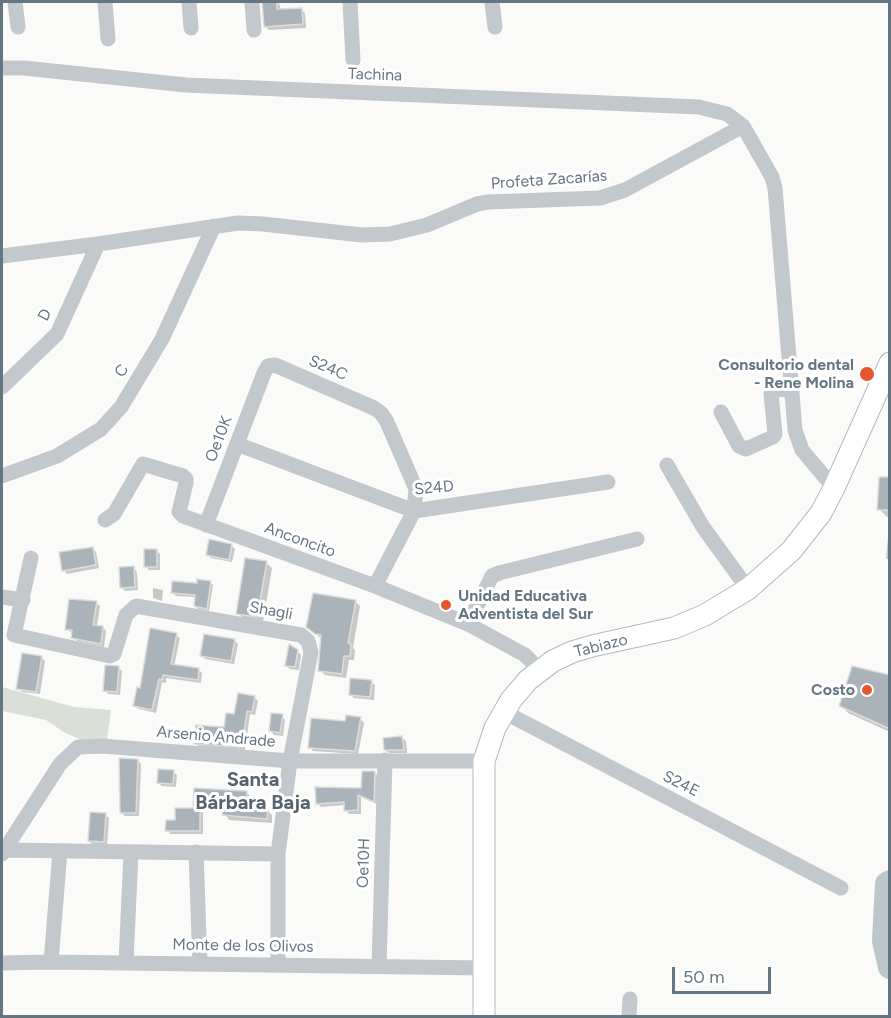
<!DOCTYPE html>
<meta charset="utf-8">
<style>
body{margin:0}
#map{position:relative;width:891px;height:1018px;overflow:hidden;background:#fafaf8;font-family:Figtree,sans-serif}
canvas{display:block}
.frame{position:absolute;inset:0;border:3px solid #657683;pointer-events:none}
.scale{position:absolute;left:672px;top:967px;width:99px;height:27px;box-sizing:border-box;border:3px solid #657683;border-top:0;padding-left:8px;font-size:18px;line-height:21px;white-space:nowrap;color:#657683;-webkit-text-stroke:4px #fff;paint-order:stroke}
</style>
<div id="map">
<canvas width="891" height="1018"></canvas>
<div class="frame"></div>
<div class="scale">50 m</div>
</div>
<script>
const context = document.querySelector('canvas').getContext('2d');
context.lineJoin = 'round';
function fillPath(path, color) {
  context.fillStyle = color;
  context.fill(path, 'evenodd');
}
function poly(rows) {
  const path = new Path2D();
  for (const r of rows) {
    path.moveTo(r[0], r[1]);
    for (let i = 2; i < r.length; i += 2) path.lineTo(r[i], r[i + 1]);
  }
  return path;
}
function strokePath(path, color, width, dash) {
  context.strokeStyle = color;
  context.lineWidth = width;
  context.lineCap = dash ? 'butt' : 'round';
  context.setLineDash(dash || []);
  context.stroke(path);
}
function label(font, color, halo, rows, align = 'center') {
  context.font = font + ' Figtree,sans-serif';
  context.lineWidth = 6;
  context.setLineDash([]);
  context.textBaseline = 'middle';
  context.strokeStyle = halo;
  context.fillStyle = color;
  for (const [text, x, y, turn = 0] of rows) {
    context.save();
    context.translate(x, y);
    context.rotate((+turn || 0) * Math.PI / 180);
    context.textAlign = isNaN(turn) ? turn : align;
    if (halo) context.strokeText(text, 0, 0);
    context.fillText(text, 0, 0);
    context.restore();
  }
}
fillPath(poly([
 [2,687,74,707,111,710,107,740,82,740,65,733,46,720,2,711]
]), '#dadfd7');
fillPath(poly([
 [263,2,277,2,280,5,280,11,301,9,305,13,306,28,269,30,265,26],
 [890,479,890,517,887,517,879,509],
 [890,518,890,561,886,558],
 [232,546,235,549,232,562,211,558,207,554],
 [93,548,96,552,99,568,67,574,64,570],
 [157,551,160,554,160,570,149,570,146,566],
 [266,563,272,568,263,622,244,619,238,613],
 [134,568,137,572,138,590,125,591,121,587],
 [210,582,213,585,209,611,198,609,195,606,196,597,176,596,173,593],
 [153,588,163,590,162,601,153,598],
 [355,601,360,606,353,648,355,650,354,660,349,660,346,678,325,675,320,670,322,639,313,632],
 [96,603,100,606,97,626,103,627,106,631,104,647,77,641,73,637,73,633,67,630],
 [176,635,180,638,174,666,199,670,202,673,201,683,166,678,166,683,162,682,156,713,139,709,135,706,141,690],
 [234,640,238,644,234,664,205,659,202,655],
 [297,651,301,655,299,670,290,669,287,666],
 [41,657,45,661,40,694,22,692,18,688],
 [118,667,122,671,120,695,108,694,105,690],
 [890,677,890,732,848,713,841,705],
 [371,682,375,685,374,700,354,698,350,694],
 [254,697,258,701,255,715,250,714,245,750,199,747,195,743,225,729],
 [282,716,285,720,283,736,274,735,271,731],
 [360,719,364,723,358,754,313,751,310,747],
 [402,738,406,741,407,753,389,753,385,750],
 [137,760,141,764,139,816,125,816,121,812],
 [173,772,177,775,176,787,162,786,158,783],
 [374,772,378,776,377,804,361,797,361,814,349,814,346,810,345,805,321,807,317,803,363,789],
 [246,792,252,798,251,809,267,810,272,815,272,823,229,820,224,812,203,811,203,834,171,834,167,830,176,822,198,809,194,805],
 [105,815,109,818,107,845,93,845,89,841]
]), '#0003');
strokePath(poly([
 [890,882,887,884,884,941,890,967]
]), '#bbc7cb', 24);
const building = poly([
 [262,2,277,2,277,9,302,8,303,24,264,27,262,2],
 [879,477,890,477,890,510,877,510,879,477],
 [209,539,232,544,229,560,206,555,209,539],
 [93,547,96,565,62,571,59,552,93,547],
 [144,549,157,549,157,567,144,567,144,549],
 [245,558,267,561,257,617,236,614,245,558],
 [134,566,135,587,120,588,119,567,134,566],
 [197,579,211,581,207,609,194,606,195,595,171,593,172,581,197,583,197,579],
 [313,593,356,600,348,643,351,644,350,656,344,656,342,674,318,671,321,635,315,634,306,627,313,593],
 [69,599,97,601,93,625,103,626,101,644,71,638,72,630,65,630,69,599],
 [150,628,177,633,171,664,199,668,198,680,163,675,162,680,159,679,152,710,133,706,137,687,140,688,150,628],
 [204,634,235,639,231,661,200,656,204,634],
 [289,644,298,650,295,667,285,666,289,644],
 [22,653,42,656,36,692,16,689,22,653],
 [105,665,119,666,117,692,103,691,105,665],
 [852,666,890,675,890,729,839,706,852,666],
 [350,678,372,680,370,697,349,695,350,678],
 [238,693,255,696,252,712,247,711,242,747,194,744,196,725,224,727,226,713,234,714,238,693],
 [271,713,283,714,280,733,269,731,271,713],
 [346,715,361,717,355,751,308,748,311,718,345,721,346,715],
 [402,736,404,750,384,750,383,738,402,736],
 [119,758,138,759,136,813,120,813,119,758],
 [158,769,174,770,173,784,157,783,158,769],
 [362,771,375,771,374,802,358,795,358,810,344,811,344,802,316,804,315,787,361,788,362,771],
 [194,788,247,791,246,807,268,808,267,819,222,815,223,808,193,806,194,788],
 [175,808,200,808,200,831,165,831,166,820,175,820,175,808],
 [90,812,106,813,104,842,88,841,90,812]
]);
fillPath(building, '#aab3b9');
strokePath(building, '#dcdcda', 1.5);
const secondary = poly([
 [484,1016,484,761,495,728,511,700,528,680,553,661,572,652,592,646,674,628,705,615,748,589,791,551,821,513,834,488,890,363]
]);
strokePath(secondary, '#b3babf', 23);
strokePath(poly([
 [15,2,18,27],
 [105,2,108,39],
 [189,2,191,28],
 [252,2,254,30],
 [350,2,353,60],
 [492,2,495,27],
 [2,68,24,68,186,85,699,107,727,114,743,126,772,177,775,188,795,430,802,450,834,488],
 [2,256,98,244,238,223,263,224,362,235,390,234,427,225,477,204,488,202,600,198,625,190,743,126],
 [2,387,57,334,98,244],
 [721,412,739,446,746,449,773,437,775,434,771,394,774,390,792,389],
 [237,444,414,511,608,482],
 [667,465,703,527,748,589],
 [2,476,57,456,101,429,121,407,162,339,214,226],
 [105,520,114,514,143,464,183,476,186,479,186,483,179,512,183,516,375,586,468,624,525,655,540,670],
 [206,525,264,373,268,366,275,365,374,408,381,413,387,422,416,489,414,511,375,586],
 [31,558,14,635,110,656,114,654,126,615,136,606,301,635,308,641,311,652,290,761,278,854,278,965],
 [2,597,23,600],
 [468,624,492,576,499,573,637,539],
 [504,712,841,888],
 [3,850,278,854],
 [196,852,200,964],
 [2,854,60,764,78,747,102,746,290,761,484,761],
 [51,962,60,851],
 [2,963,51,962,484,968],
 [126,963,131,852],
 [379,966,385,760],
 [629,1016,630,999]
]), '#c3c8cc', 15);
strokePath(secondary, '#fff', 21);
for (const [x, y, r, color] of [
 [867,374,8,"#e4572e"],
 [446,605,6,"#e4572e"],
 [867,690,6,"#e4572e"]
]) {
  const dot = new Path2D();
  dot.arc(x, y, r, 0, 2 * Math.PI);
  context.fillStyle = color;
  context.fill(dot);
  strokePath(dot, '#fff', 2);
}
label('16px', '#657683', '#fff', [
 ["Tachina",375,75,2],
 ["Profeta Zacarías",549,180,-4],
 ["D",45,315,-63],
 ["S24C",328,368,23],
 ["C",122,371,-59],
 ["Oe10K",219,439,-69],
 ["S24D",434,488,-5],
 ["Anconcito",300,540,20],
 ["Shagli",271,611,10],
 ["Tabiazo",601,646,-14],
 ["Arsenio Andrade",216,737,5],
 ["S24E",681,784,27],
 ["Oe10H",364,863,-88],
 ["Monte de los Olivos",243,946,1]
]);
label('bold 16px', '#657683', '#fff', [
 ["Consultorio dental",854,365],
 ["- Rene Molina",854,383],
 ["Unidad Educativa",458,596,"left"],
 ["Adventista del Sur",458,614,"left"],
 ["Costo",855,690]
], 'right');
label('bold 20px', '#57646e', '#fff', [
 ["Santa",253,780],
 ["Bárbara Baja",253,803]
]);
</script>
